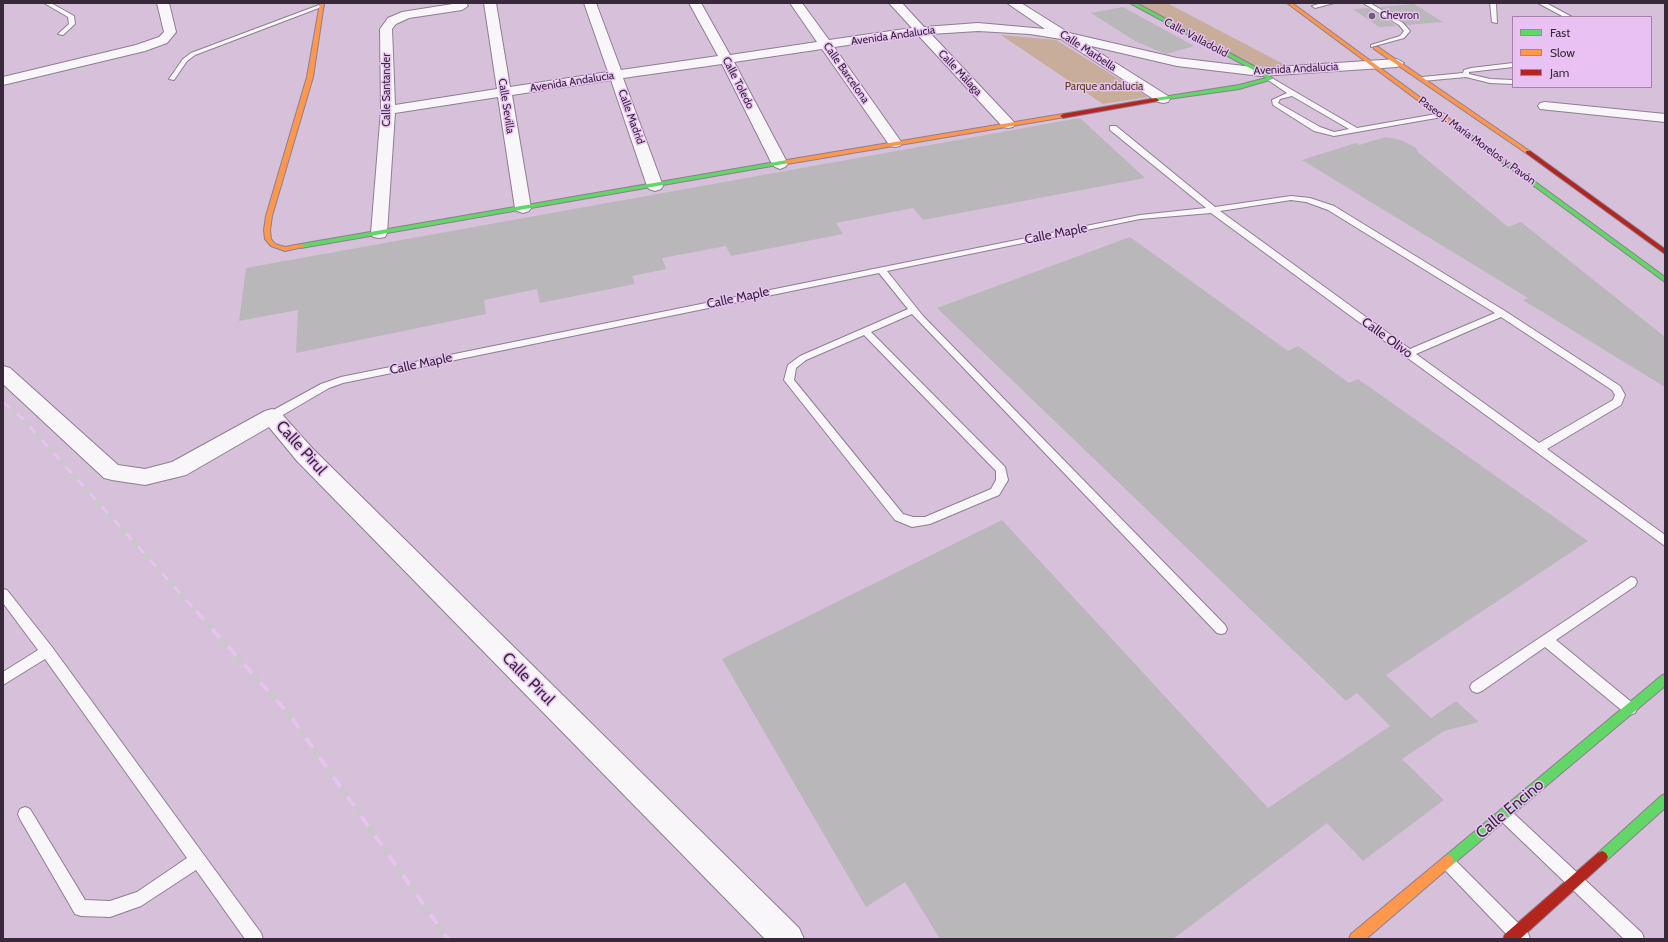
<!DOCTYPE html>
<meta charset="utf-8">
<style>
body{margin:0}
#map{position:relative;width:1668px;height:942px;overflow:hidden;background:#d6c0da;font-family:Cabin,sans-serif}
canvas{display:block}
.frame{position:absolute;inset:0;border:4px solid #37283a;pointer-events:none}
.legend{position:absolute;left:1512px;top:16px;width:140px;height:72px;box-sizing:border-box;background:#e9c2f3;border:1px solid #a284a9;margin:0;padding:5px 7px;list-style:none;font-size:12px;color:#37283a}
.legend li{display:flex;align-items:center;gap:8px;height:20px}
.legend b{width:20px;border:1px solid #a284a9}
</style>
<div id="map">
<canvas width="1668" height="942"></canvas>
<div class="frame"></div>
<ul class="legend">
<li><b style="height:5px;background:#63d668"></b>Fast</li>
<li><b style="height:5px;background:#ff974d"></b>Slow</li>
<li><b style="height:5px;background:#b3261e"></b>Jam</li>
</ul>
</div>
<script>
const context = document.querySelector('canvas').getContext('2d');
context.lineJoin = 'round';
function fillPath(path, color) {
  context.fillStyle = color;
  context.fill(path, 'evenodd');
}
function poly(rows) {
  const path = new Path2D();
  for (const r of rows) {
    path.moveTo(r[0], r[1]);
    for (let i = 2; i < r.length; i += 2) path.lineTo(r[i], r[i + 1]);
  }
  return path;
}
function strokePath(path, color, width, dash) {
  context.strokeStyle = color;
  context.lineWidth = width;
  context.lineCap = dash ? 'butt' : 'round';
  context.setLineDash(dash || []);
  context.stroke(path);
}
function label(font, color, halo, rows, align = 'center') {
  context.font = font + ' Cabin,sans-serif';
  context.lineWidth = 3;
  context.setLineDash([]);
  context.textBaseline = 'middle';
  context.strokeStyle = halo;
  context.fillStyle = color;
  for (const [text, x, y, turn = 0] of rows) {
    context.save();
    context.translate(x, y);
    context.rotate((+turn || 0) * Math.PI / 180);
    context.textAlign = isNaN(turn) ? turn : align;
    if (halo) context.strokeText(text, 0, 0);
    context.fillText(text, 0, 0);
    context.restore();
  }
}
fillPath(poly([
 [1137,3,1167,3,1287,66,1255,66],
 [1001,35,1056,40,1148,97,1103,104]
]), '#c9ad9b');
fillPath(poly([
 [1414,4,1443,22,1407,25,1379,7],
 [1123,7,1134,13,1194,46,1166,54,1163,53,1135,41,1091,13],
 [1368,8,1397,26,1379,27,1353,9],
 [1080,118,1145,178,923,220,913,208,836,223,843,234,731,256,726,246,662,258,666,269,632,276,635,284,540,303,537,289,484,300,486,314,296,353,298,310,239,321,246,268],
 [1386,137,1401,140,1415,147,1419,153,1508,227,1521,222,1665,337,1665,387,1523,300,1528,298,1302,160,1356,143,1359,145],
 [1130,237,1288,351,1298,346,1349,383,1358,379,1588,541,1386,675,1431,718,1456,701,1479,722,1444,731,1402,759,1444,800,1363,861,1327,823,1173,939,940,939,905,882,866,907,722,659,1002,520,1268,808,1390,726,1357,693,1346,701,937,308]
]), '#b9b7ba');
const lane = poly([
 [44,3,51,3,74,16,75,24,63,35,58,34,69,24,68,17,44,3],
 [1322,3,1334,3,1315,8,1312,6,1322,3],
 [1363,3,1370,3,1403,23,1410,31,1404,38,1371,47,1371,45,1400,36,1404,31,1399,25,1363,3],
 [1490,3,1496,3,1497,23,1492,22,1490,3],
 [1538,3,1546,3,1572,17,1564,17,1538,3],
 [319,5,324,6,195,55,187,61,174,80,169,79,183,59,191,53,319,5],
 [1513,63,1513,67,1469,72,1469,74,1490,79,1513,80,1513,84,1490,83,1466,77,1422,81,1419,79,1422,77,1463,73,1464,70,1471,68,1513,63],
 [1270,77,1357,128,1442,113,1446,115,1442,117,1334,136,1314,131,1273,105,1272,100,1287,93,1268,80,1268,78,1270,77],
 [1292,96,1349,129,1334,132,1320,127,1278,103,1280,99,1292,96],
 [1110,126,1116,126,1215,207,1291,196,1310,198,1334,206,1505,311,1620,386,1625,395,1621,405,1547,449,1665,535,1665,546,1405,356,1211,213,1140,219,887,271,923,316,1225,625,1227,629,1225,633,1221,634,1217,633,912,314,871,332,1005,467,1008,480,999,495,930,524,912,527,895,520,784,380,788,365,800,356,908,309,879,273,343,383,329,388,276,419,272,420,267,416,268,413,321,384,341,377,1140,215,1206,208,1110,130,1110,126],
 [1291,200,1306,202,1328,210,1495,313,1410,349,1220,211,1291,200],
 [1501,317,1612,390,1615,395,1613,400,1539,443,1416,354,1501,317],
 [864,335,996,471,996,480,991,489,925,517,913,517,903,514,794,380,796,368,806,360,864,335],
 [1631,577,1635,578,1637,582,1635,586,1556,640,1635,705,1637,709,1635,713,1630,715,1625,713,1545,647,1482,691,1477,693,1472,691,1470,687,1472,683,1631,577],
 [3,589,7,590,52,647,261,933,263,939,245,939,196,870,141,906,110,917,81,916,75,914,20,819,18,814,20,809,25,807,30,809,85,900,110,901,137,892,187,858,45,659,3,685,3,672,38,650,3,603,3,589],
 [1505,808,1510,810,1642,933,1644,939,1624,939,1500,820,1498,815,1500,810,1505,808],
 [1448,855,1453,858,1528,933,1530,939,1511,939,1443,868,1440,863,1443,858,1448,855]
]);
const street = poly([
 [157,3,169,3,176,32,167,43,145,51,3,85,3,77,136,45,159,37,164,32,157,3],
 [459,3,466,3,468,6,462,10,409,18,396,24,392,29,395,105,497,89,484,3,496,3,510,87,608,72,584,3,596,3,621,70,718,56,689,3,701,3,730,55,817,42,790,3,802,3,829,40,912,28,889,3,902,3,924,27,978,23,1045,29,1007,3,1021,3,1069,33,1177,58,1261,68,1397,59,1404,63,1397,67,1261,76,1177,66,1087,45,1168,96,1170,99,1168,102,1163,103,1158,102,1061,39,1030,34,978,31,931,34,1013,121,1015,124,1013,127,1008,128,1003,127,918,35,834,47,902,143,900,146,895,147,890,146,822,49,734,62,788,164,785,167,780,169,775,167,772,164,722,64,623,78,663,186,661,189,655,191,649,189,647,186,611,80,512,95,531,208,529,211,523,213,517,211,515,208,498,97,395,113,387,233,385,237,379,238,373,237,371,233,381,110,380,29,388,18,402,12,459,3],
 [1545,102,1665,114,1665,122,1540,109,1538,106,1540,103,1545,102],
 [3,366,10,368,118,465,145,469,172,462,265,411,272,409,279,411,313,449,799,928,804,939,765,939,297,461,269,427,186,475,145,485,112,480,104,478,3,384,3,366]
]);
const fast = poly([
 [1130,3,1136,3,1263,71,1273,79,1239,89,1154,101,1153,100,1156,98,1239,85,1266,78,1259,73,1130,3],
 [1455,126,1459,126,1665,277,1665,282,1455,128,1455,126],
 [787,160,789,161,789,163,301,248,298,246,301,244,787,160],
 [1665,674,1665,686,1452,865,1448,867,1444,865,1442,861,1444,857,1661,676,1665,674],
 [1665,794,1665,808,1606,861,1602,863,1598,861,1596,857,1598,853,1661,796,1665,794]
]);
const slow = poly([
 [320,3,324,3,313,77,272,216,270,230,271,239,275,244,285,247,301,244,304,246,303,247,285,251,271,246,265,239,264,230,266,216,307,77,320,3],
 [1287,3,1292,3,1459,126,1459,128,1455,128,1287,3],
 [1374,47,1378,47,1531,152,1526,153,1374,49,1374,47],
 [1063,114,1065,115,1065,117,787,164,784,162,787,160,1063,114],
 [1448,855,1452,857,1454,861,1452,865,1366,939,1349,939,1351,934,1444,857,1448,855]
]);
const jam = poly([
 [1156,98,1159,100,1158,101,1063,118,1060,116,1063,114,1156,98],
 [1526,151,1530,151,1665,249,1665,254,1526,153,1526,151],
 [1602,851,1606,853,1608,857,1606,861,1520,939,1503,939,1505,934,1598,853,1602,851]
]);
strokePath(lane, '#8e7e92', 2);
strokePath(street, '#8e7e92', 2);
strokePath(fast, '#8e7e92', 2);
strokePath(slow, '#8e7e92', 2);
strokePath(jam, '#8e7e92', 2);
fillPath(lane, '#f9f6f9');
fillPath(street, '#f9f6f9');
fillPath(fast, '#63d668');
fillPath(slow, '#ff974d');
fillPath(jam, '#b3261e');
const railFar1 = poly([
 [3,402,22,418,197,612]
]);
const rail = poly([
 [196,611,289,714,448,939]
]);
strokePath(railFar1, '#ccc6cd', 4.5);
strokePath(rail, '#ccc6cd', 5.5);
strokePath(railFar1, '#e9c2f3', 3, [9]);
strokePath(rail, '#e9c2f3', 4, [12]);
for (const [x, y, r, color] of [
 [1372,16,4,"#6f5d72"]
]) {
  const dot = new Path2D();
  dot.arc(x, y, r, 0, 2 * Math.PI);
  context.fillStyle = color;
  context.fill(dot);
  strokePath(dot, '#e9c2f3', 1.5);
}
label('11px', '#37283a', '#e9c2f3', [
 ["Chevron",1380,16]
], 'left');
label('11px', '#37283a', '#e9c2f3', [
 ["Avenida Andalucia",893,36,-8],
 ["Calle Valladolid",1196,38,28],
 ["Calle Marbella",1088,51,33],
 ["Avenida Andalucia",1296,69,-3],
 ["Calle Barcelona",846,73,55],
 ["Calle Málaga",960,73,47],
 ["Avenida Andalucia",572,82,-9],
 ["Calle Toledo",738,83,63],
 ["Calle Santander",387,90,-90],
 ["Calle Sevilla",506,106,81],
 ["Calle Madrid",631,117,70],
 ["Paseo J. María Morelos y Pavón",1477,141,36]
]);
label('11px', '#584421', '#e9c2f3', [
 ["Parque andalucia",1104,87]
]);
label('13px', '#37283a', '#e9c2f3', [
 ["Calle Maple",1056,234,-11],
 ["Calle Maple",738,298,-12],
 ["Calle Olivo",1387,338,36],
 ["Calle Maple",421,364,-12]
]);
label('16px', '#37283a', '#e9c2f3', [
 ["Calle Pirul",301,448,48],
 ["Calle Pirul",528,679,45],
 ["Calle Encino",1510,809,-40]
]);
</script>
